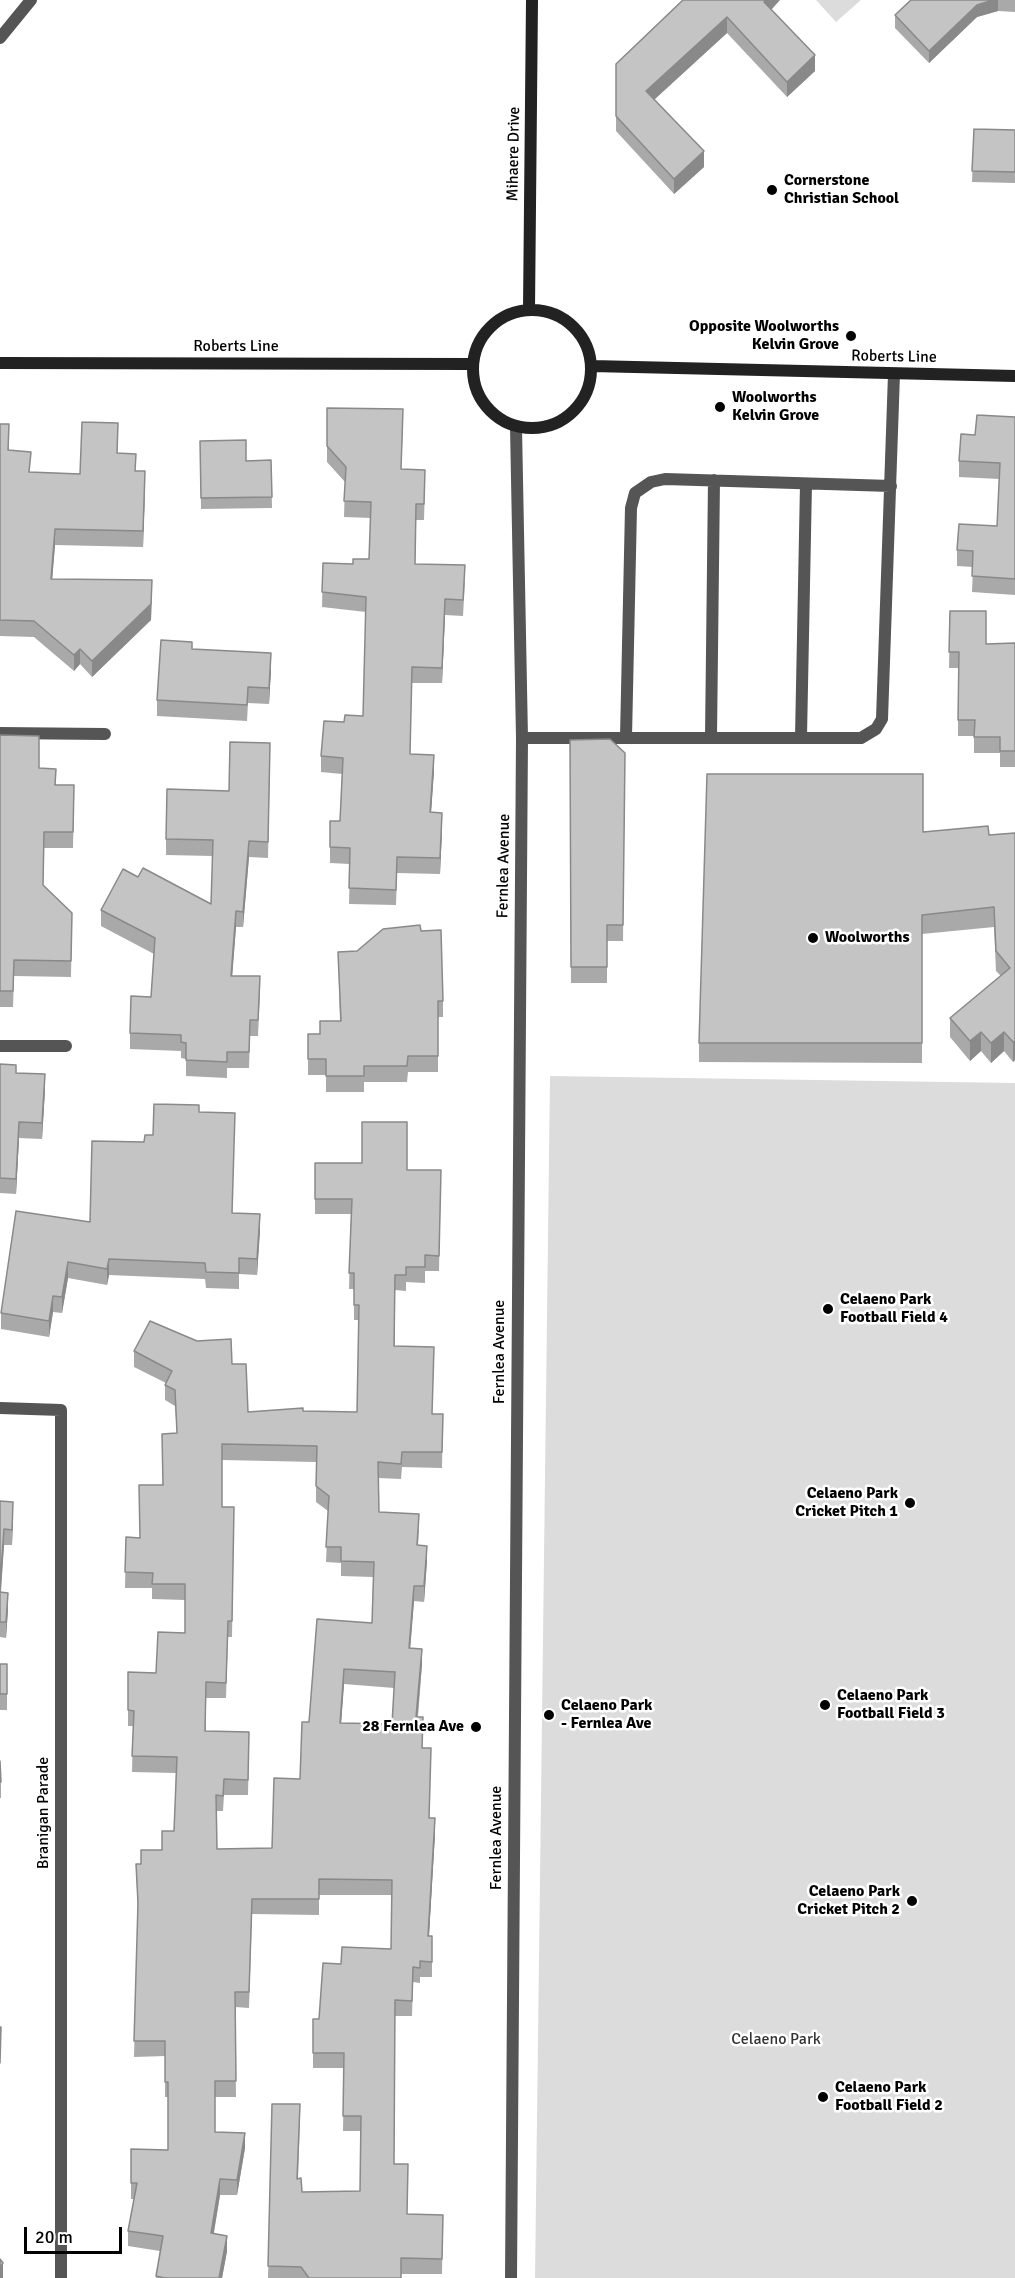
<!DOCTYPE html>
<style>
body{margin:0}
#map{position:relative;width:1015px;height:2278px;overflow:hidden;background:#fff;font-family:Signika,sans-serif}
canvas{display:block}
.scale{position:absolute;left:24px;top:2227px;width:98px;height:27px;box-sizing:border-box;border:3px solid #000;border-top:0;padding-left:8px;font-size:18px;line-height:21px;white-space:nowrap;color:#000;-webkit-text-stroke:4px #fff;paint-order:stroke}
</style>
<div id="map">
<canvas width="1015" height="2278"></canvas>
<div class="scale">20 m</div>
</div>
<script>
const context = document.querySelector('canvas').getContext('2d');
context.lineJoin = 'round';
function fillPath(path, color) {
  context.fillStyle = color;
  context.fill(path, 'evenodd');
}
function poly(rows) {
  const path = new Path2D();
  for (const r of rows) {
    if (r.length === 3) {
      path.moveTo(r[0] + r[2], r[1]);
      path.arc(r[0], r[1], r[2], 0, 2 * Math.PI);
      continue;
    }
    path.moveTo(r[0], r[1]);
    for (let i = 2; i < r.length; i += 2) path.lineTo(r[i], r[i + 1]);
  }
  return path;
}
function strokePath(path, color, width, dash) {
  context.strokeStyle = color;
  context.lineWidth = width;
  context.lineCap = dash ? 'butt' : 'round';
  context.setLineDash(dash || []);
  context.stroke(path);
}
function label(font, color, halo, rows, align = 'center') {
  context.font = font + ' Signika,sans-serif';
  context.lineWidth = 5;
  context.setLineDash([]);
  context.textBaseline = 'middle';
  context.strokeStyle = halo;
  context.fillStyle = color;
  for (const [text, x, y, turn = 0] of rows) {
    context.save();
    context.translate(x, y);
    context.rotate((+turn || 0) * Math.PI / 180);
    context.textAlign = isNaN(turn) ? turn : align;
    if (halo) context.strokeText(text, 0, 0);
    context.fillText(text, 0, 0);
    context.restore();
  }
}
fillPath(poly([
 [816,0,861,0,836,22],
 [550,1076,1015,1083,1015,2278,535,2278]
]), '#dcdcdc');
strokePath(poly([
 [0,38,31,0],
 [626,737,631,508,635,493,651,482,665,479,891,486],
 [711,737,714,480],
 [801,737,806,484],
 [522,738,861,738,876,729,882,719,894,374]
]), '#555', 12);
strokePath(poly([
 [0,733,105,734],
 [0,1046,66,1046],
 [0,1408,61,1410,61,2278]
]), '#555', 12);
strokePath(poly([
 [511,2278,522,738,516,427]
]), '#555', 12);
strokePath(poly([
 [529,309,532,0],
 [532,369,59],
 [0,363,472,364],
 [592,366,1015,376]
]), '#222', 12);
fillPath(poly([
 [683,0,771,10,815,71,787,97,727,33,654,100,704,167,674,194,616,131,616,64],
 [911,0,1015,0,1015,12,998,11,977,17,929,63,895,28,895,15],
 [974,129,1015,130,1015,183,972,182],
 [327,408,403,425,401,469,425,486,424,520,416,520,415,564,465,581,463,616,445,615,442,683,412,683,410,754,434,771,431,812,442,829,440,874,397,873,396,905,349,904,350,864,330,863,330,821,340,821,342,774,321,772,321,756,344,722,363,716,366,612,322,607,323,563,353,564,369,559,371,518,344,517,345,482,327,462],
 [1015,417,1015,595,972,592,973,567,957,566,957,550,997,526,999,479,959,477,959,461,975,435],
 [0,424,9,440,9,450,30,472,80,474,118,439,117,454,136,471,145,487,143,547,55,545,52,579,152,596,151,620,92,677,80,664,74,671,34,637,0,636],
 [200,441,246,461,271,460,272,508,201,509],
 [950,611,986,644,1015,643,1015,767,1000,767,1000,753,974,753,974,736,958,736,958,668,949,668],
 [192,649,271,669,269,704,248,703,247,721,157,716,157,700],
 [0,735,39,768,74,801,73,848,44,848,43,886,72,913,71,977,14,976,13,1007,0,1007],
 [570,740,625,753,623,941,607,941,607,983,571,983],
 [270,759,268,858,249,857,243,927,236,927,232,976,260,992,258,1036,250,1036,249,1068,227,1068,227,1078,186,1076,186,1059,181,1058,181,1051,130,1049,130,1033,151,997,154,954,101,926,101,910,138,877,211,904,213,856,166,855,166,839],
 [923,832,989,835,1015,833,1015,1060,1013,1062,1004,1051,991,1063,981,1051,970,1061,950,1037,950,1018,1001,976,996,971,994,927,922,934,922,1063,699,1062,699,1043],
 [421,931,443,1001,443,1017,438,1017,438,1072,408,1072,407,1082,364,1082,364,1092,326,1092,326,1075,308,1075,308,1034,320,1034,340,1021,338,952,357,951],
 [0,1064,16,1073,45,1090,42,1139,19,1138,16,1194,0,1193],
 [199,1112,233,1213,260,1230,257,1275,239,1274,239,1289,206,1288,205,1279,109,1275,107,1285,68,1278,62,1313,53,1312,49,1337,1,1329,1,1313,90,1222,144,1142,153,1135],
 [315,1163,407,1170,441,1170,439,1271,425,1271,425,1283,406,1282,406,1291,395,1290,395,1346,433,1414,443,1414,442,1468,402,1467,401,1479,378,1478,379,1512,419,1529,418,1545,427,1561,424,1602,414,1601,410,1648,422,1664,418,1717,423,1748,429,1818,435,1834,429,1936,432,1936,432,1977,420,1977,420,1983,413,1982,412,2016,395,2016,394,2164,407,2214,443,2215,442,2274,401,2274,401,2278,268,2278,272,2104,300,2120,298,2179,302,2192,360,2191,360,2131,343,2131,344,2068,313,2068,313,2019,319,2019,341,1964,391,1949,392,1895,319,1895,319,1915,252,1914,249,2008,235,2007,236,2097,215,2097,215,2132,245,2148,237,2195,220,2195,214,2233,227,2251,222,2278,156,2278,160,2251,128,2246,128,2231,134,2199,131,2199,131,2149,168,2150,168,2097,165,2097,165,2056,134,2057,138,1912,136,1864,141,1864,162,1850,174,1831,176,1773,132,1772,133,1726,128,1726,128,1672,156,1673,185,1633,185,1600,152,1599,152,1588,125,1588,126,1537,140,1538,162,1485,177,1433,175,1406,165,1400,165,1385,166,1383,134,1367,134,1351,232,1364,248,1412,357,1412,359,1320,354,1320,354,1289,349,1289,351,1214,315,1214],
 [222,1460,316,1462,316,1502,328,1511,326,1562,341,1563,341,1576,373,1577,372,1623,309,1722,300,1779,272,1848,217,1849,216,1811,223,1811,224,1795,248,1795,249,1748,206,1731,206,1698,226,1698,228,1637,232,1637,234,1507,222,1507],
 [344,1684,394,1688,392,1724,341,1723],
 [0,1501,13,1518,12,1545,4,1545,1,1592,8,1609,6,1638,0,1637],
 [0,1664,7,1664,7,1710,0,1710],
 [0,1761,1,1782,1,1798,0,1798]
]), '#a9a9a9');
fillPath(poly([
 [766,0,780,0,764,18,764,2],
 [993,0,998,0,998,11,977,17,929,63,929,51,977,5],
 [727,17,727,33,646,107,646,91],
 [815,55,815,71,787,97,787,82],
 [704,151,704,167,674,194,674,179],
 [145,471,145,487,143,547,143,531],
 [55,529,55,545,51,595,51,579],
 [152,580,151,620,92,677,92,661],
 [445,599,445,615,442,683,442,668],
 [80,649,80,664,74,671,74,655],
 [271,653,271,669,269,704,269,688],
 [434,755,434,771,430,828,430,812],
 [442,813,442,829,440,874,440,858],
 [249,841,249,857,243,927,243,912],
 [236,911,236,927,231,992,231,976],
 [981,1032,981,1051,970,1061,970,1041],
 [1004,1032,1004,1051,991,1063,991,1043],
 [1015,1041,1015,1060,1013,1062,1013,1042],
 [45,1074,45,1090,42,1139,42,1123],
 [19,1122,19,1138,16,1194,16,1179],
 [260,1214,260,1230,257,1275,257,1259],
 [109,1259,109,1275,107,1285,107,1269],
 [68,1262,68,1278,62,1313,62,1297],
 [53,1296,53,1312,49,1337,49,1321],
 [13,1502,13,1518,12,1545,12,1530],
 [4,1529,4,1545,0,1601,0,1585],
 [427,1546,427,1561,424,1602,424,1586],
 [414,1586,414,1601,409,1664,409,1648],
 [8,1593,8,1609,6,1638,6,1622],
 [422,1649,422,1664,416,1732,416,1717],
 [344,1669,344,1684,340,1739,340,1723],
 [435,1818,435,1834,428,1952,428,1936],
 [245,2133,245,2148,237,2195,237,2180],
 [220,2179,220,2195,211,2248,211,2233],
 [227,2236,227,2251,222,2278,219,2278],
 [3,2263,3,2278,0,2278,0,2267]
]), '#898989');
const building = poly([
 [683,0,766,0,764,2,815,55,787,82,727,17,646,91,704,151,674,179,616,116,616,64,683,0],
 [911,0,993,0,977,5,929,51,895,15,911,0],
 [974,129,1015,130,1015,172,972,171,974,129],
 [327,408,403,409,401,469,425,470,424,504,416,504,415,564,465,565,463,600,445,599,442,668,412,667,410,754,434,755,430,812,442,813,440,858,397,857,396,890,349,888,350,848,330,847,330,821,340,821,343,758,321,756,324,721,344,722,345,715,363,716,366,597,322,592,323,563,353,564,353,559,369,559,371,502,344,501,346,467,327,446,327,408],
 [977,415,1015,417,1015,579,972,576,973,551,957,550,959,524,997,526,1000,463,959,461,961,434,975,435,977,415],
 [82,422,118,423,117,453,136,454,135,471,145,471,143,531,55,529,51,579,152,580,151,604,92,661,80,649,74,655,34,621,0,620,0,424,9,424,8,450,31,452,29,472,80,474,82,422],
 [246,440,246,461,271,460,272,497,201,498,200,441,246,440],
 [950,611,986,611,986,644,1015,643,1015,751,1000,751,1000,737,974,737,975,720,958,720,959,652,949,652,950,611],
 [161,640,192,642,192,649,271,653,269,688,248,687,247,705,157,700,161,640],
 [0,735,39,736,39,768,56,769,55,785,74,785,73,832,44,832,43,885,72,913,71,961,14,960,13,991,0,991,0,735],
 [610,739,625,753,623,925,607,925,607,967,571,967,570,740,610,739],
 [230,742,270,743,268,842,249,841,243,912,236,911,231,976,260,976,258,1020,250,1020,249,1052,227,1052,227,1062,186,1060,186,1043,181,1042,181,1035,130,1033,131,996,151,997,155,938,101,910,123,869,138,877,143,868,211,904,213,840,166,839,167,789,229,791,230,742],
 [707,774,923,774,923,832,988,826,989,835,1015,833,1015,1041,1013,1042,1004,1032,991,1043,981,1032,970,1041,950,1018,1010,968,996,951,994,907,922,915,922,1043,699,1043,707,774],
 [420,925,421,931,441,930,443,1001,438,1001,438,1056,408,1056,407,1066,364,1066,364,1076,326,1076,326,1059,308,1059,308,1034,320,1034,320,1021,341,1021,338,952,357,951,383,929,420,925],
 [0,1064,16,1065,16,1073,45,1074,42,1123,19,1122,16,1179,0,1178,0,1064],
 [154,1104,199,1105,199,1112,235,1113,232,1213,260,1214,257,1259,239,1258,239,1273,206,1272,205,1263,109,1259,107,1269,68,1262,62,1297,53,1296,49,1321,1,1313,16,1211,90,1222,92,1141,144,1142,145,1135,153,1135,154,1104],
 [362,1122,407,1122,407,1170,441,1170,439,1256,425,1255,425,1267,406,1267,406,1275,395,1275,394,1346,434,1347,432,1414,443,1414,442,1452,402,1452,401,1464,378,1462,379,1512,419,1514,417,1545,427,1546,424,1586,414,1586,409,1648,422,1649,416,1717,423,1717,422,1748,431,1748,429,1818,435,1818,428,1936,432,1936,432,1962,420,1961,420,1968,413,1967,412,2001,395,2000,394,2164,408,2164,407,2214,443,2215,442,2259,401,2258,401,2278,309,2278,301,2267,268,2266,272,2104,300,2104,297,2179,301,2178,302,2192,360,2191,361,2116,343,2116,344,2053,313,2053,313,2019,319,2019,323,1963,341,1964,342,1947,391,1949,392,1880,319,1879,319,1899,252,1899,249,1992,235,1992,236,2081,215,2081,215,2132,245,2133,237,2180,220,2179,211,2233,227,2236,219,2278,165,2278,156,2276,163,2236,128,2231,137,2183,131,2183,131,2149,168,2150,168,2082,165,2082,165,2041,134,2041,138,1903,136,1864,141,1864,141,1850,162,1850,162,1831,174,1831,177,1757,132,1756,134,1711,128,1710,128,1672,156,1673,158,1632,185,1633,185,1584,152,1584,153,1573,125,1572,126,1537,140,1538,139,1485,163,1485,162,1434,177,1433,175,1390,165,1385,172,1371,134,1351,150,1321,197,1341,231,1339,232,1364,246,1364,248,1412,303,1408,303,1411,357,1412,359,1305,354,1305,354,1273,349,1273,352,1199,315,1199,315,1163,362,1163,362,1122],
 [222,1444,317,1446,316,1486,329,1496,326,1547,341,1547,341,1561,374,1562,372,1623,317,1619,309,1722,302,1722,300,1779,274,1778,272,1848,217,1849,216,1795,223,1796,224,1779,248,1780,249,1732,205,1731,206,1682,226,1683,228,1621,232,1621,234,1507,222,1507,222,1444],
 [344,1669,395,1672,392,1724,340,1723,344,1669],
 [0,1501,13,1502,12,1530,4,1529,0,1585,0,1501],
 [0,1592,8,1593,6,1622,0,1622,0,1592],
 [0,1664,7,1664,7,1694,0,1694,0,1664],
 [0,1761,1,1782,0,1782,0,1761],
 [0,2027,1,2027,0,2063,0,2027],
 [0,2259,3,2263,0,2267,0,2259]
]);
fillPath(building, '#c4c4c4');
strokePath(building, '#898989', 1.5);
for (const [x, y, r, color] of [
 [772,190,6,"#000"],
 [851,336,6,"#000"],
 [720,407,6,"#000"],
 [813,938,6,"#000"],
 [828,1309,6,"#000"],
 [910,1503,6,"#000"],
 [825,1705,6,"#000"],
 [549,1715,6,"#000"],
 [476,1727,6,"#000"],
 [912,1901,6,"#000"],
 [823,2097,6,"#000"]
]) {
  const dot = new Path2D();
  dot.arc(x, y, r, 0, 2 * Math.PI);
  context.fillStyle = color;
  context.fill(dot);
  strokePath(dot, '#fff', 2);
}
label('16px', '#000', '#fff', [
 ["Mihaere Drive",514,154,-89],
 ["Roberts Line",236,347],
 ["Roberts Line",894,357,1],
 ["Fernlea Avenue",504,866,-89],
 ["Fernlea Avenue",500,1352,-90],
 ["Branigan Parade",44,1813,-90],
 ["Fernlea Avenue",497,1838,-90]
]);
label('bold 16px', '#000', '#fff', [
 ["Cornerstone",784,181],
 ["Christian School",784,199],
 ["Opposite Woolworths",839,327,"right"],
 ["Kelvin Grove",839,345,"right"],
 ["Woolworths",732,398],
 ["Kelvin Grove",732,416],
 ["Woolworths",825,938],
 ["Celaeno Park",840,1300],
 ["Football Field 4",840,1318],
 ["Celaeno Park",898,1494,"right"],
 ["Cricket Pitch 1",898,1512,"right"],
 ["Celaeno Park",837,1696],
 ["Football Field 3",837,1714],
 ["Celaeno Park",561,1706],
 ["- Fernlea Ave",561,1724],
 ["28 Fernlea Ave",464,1727,"right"],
 ["Celaeno Park",900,1892,"right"],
 ["Cricket Pitch 2",900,1910,"right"],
 ["Celaeno Park",835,2088],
 ["Football Field 2",835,2106]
], 'left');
label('16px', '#333', '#fff', [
 ["Celaeno Park",776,2040]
]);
</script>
